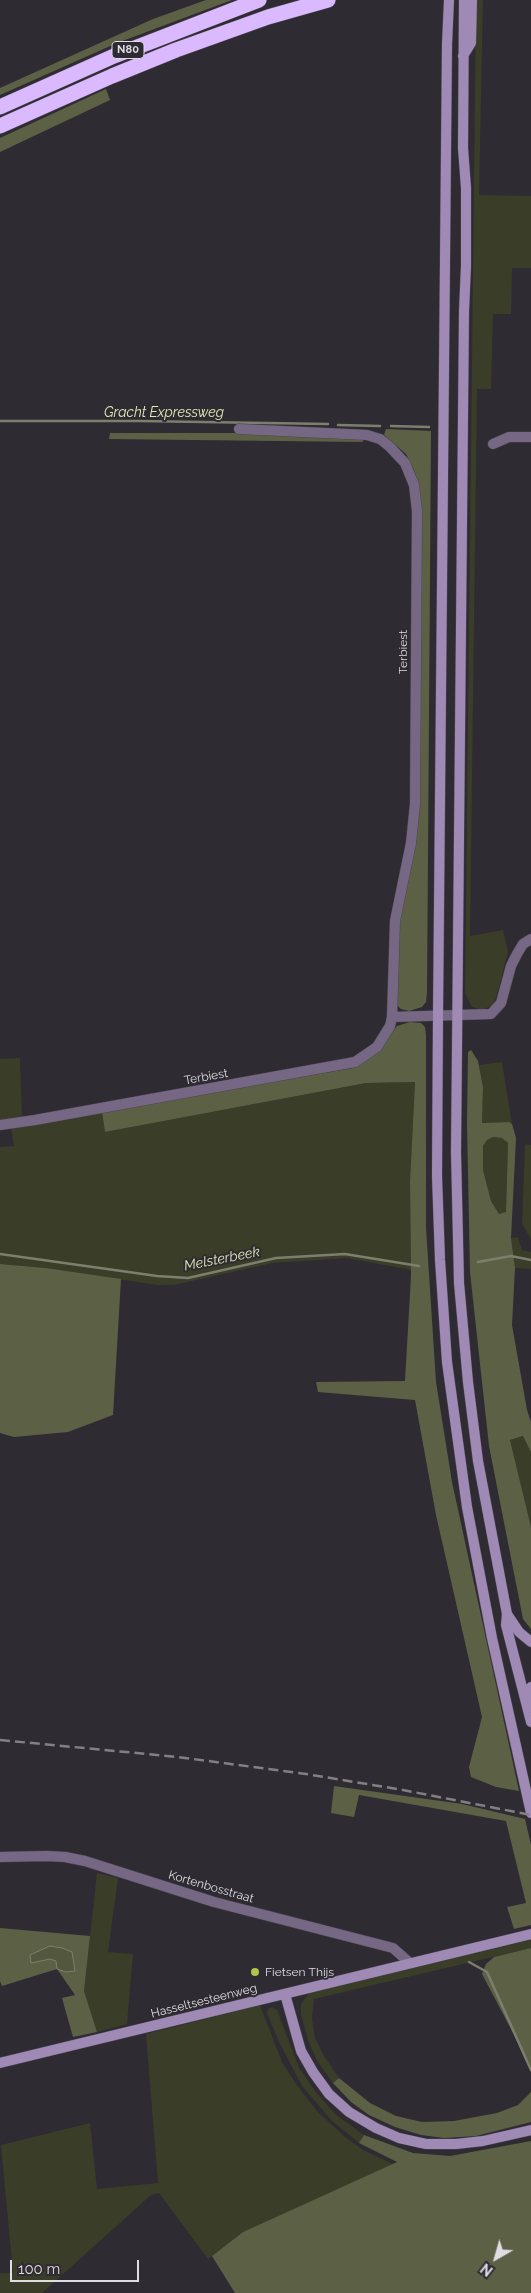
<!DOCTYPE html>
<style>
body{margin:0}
#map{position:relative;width:531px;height:2293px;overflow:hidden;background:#2f2b33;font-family:Raleway,sans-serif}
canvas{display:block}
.north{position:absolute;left:471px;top:2233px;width:50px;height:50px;-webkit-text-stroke:4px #2f2b33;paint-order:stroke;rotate:218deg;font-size:14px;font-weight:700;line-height:20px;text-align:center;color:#dfdce2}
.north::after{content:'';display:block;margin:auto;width:18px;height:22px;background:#dfdce2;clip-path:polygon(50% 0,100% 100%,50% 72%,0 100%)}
.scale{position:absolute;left:10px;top:2260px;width:129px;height:22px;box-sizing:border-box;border:2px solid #dfdce2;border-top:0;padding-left:6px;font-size:15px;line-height:18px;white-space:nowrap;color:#dfdce2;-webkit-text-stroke:4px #2f2b33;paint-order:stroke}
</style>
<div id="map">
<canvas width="531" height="2293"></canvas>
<div class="north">N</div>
<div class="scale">100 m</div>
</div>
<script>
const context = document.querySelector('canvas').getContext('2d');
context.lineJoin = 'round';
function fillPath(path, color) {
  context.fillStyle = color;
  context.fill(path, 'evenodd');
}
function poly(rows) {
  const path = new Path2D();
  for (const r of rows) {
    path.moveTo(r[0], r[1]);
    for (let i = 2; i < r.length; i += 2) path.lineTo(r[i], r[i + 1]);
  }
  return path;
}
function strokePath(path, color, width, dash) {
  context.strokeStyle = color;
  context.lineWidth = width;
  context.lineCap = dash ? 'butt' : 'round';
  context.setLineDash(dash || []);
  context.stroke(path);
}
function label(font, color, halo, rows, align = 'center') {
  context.font = font + ' Raleway,sans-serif';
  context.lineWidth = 4;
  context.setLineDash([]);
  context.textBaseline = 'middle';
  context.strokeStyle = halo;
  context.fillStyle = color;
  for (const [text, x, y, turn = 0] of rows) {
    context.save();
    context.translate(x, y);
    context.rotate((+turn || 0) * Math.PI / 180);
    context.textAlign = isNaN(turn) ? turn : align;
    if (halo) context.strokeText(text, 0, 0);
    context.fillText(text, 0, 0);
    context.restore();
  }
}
fillPath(poly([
 [476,0,483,0,479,195,531,196,531,268,512,268,511,314,493,314,491,389,477,389,470,936,503,930,508,952,496,998,493,1005,482,1010,472,1007,465,993],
 [20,1058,22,1120,0,1121,0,1059],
 [502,1062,512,1124,509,1122,482,1123,483,1087,479,1065],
 [415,1082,410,1181,411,1270,347,1258,273,1263,174,1285,157,1285,46,1268,0,1264,0,1147,14,1146,11,1128,102,1112,105,1132,366,1083],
 [493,1137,502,1138,508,1143,506,1213,499,1214,491,1201,483,1170,483,1146,487,1140],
 [525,1144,531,1145,531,1239,522,1224],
 [518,1237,522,1250,531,1252,531,1269,515,1268,511,1238],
 [524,1436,531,1452,531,1527,510,1440],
 [97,1873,118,1878,108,1952,133,1954,127,2024,97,2032,84,1991],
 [531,1940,531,1948,314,1999,312,2019,315,2038,324,2056,339,2078,333,2083,317,2061,308,2040,301,2014,301,2004,309,1993],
 [260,2005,282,2062,296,2084,317,2111,345,2137,363,2150,393,2164,243,2232,208,2259,159,2193,151,2195,42,2293,0,2293,0,2273,13,2273,1,2145,90,2123,97,2189,158,2183,146,2034],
 [272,2007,277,2010,299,2068,315,2091,336,2115,364,2135,359,2143,331,2120,302,2086,279,2042,267,2013,268,2009]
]), '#3a3d27');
fillPath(poly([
 [206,0,232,0,117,43,0,95,0,88,153,19],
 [106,89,110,100,0,152,0,138],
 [386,429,431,431,427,992,426,1002,422,1007,409,1011,401,1009,396,1004,397,926,415,845,418,484,414,470,406,454,384,435],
 [110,433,268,433,363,439,363,442,109,439],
 [410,1022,421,1023,425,1027,426,1035,426,1228,436,1382,452,1482,519,1791,496,1787,471,1777,469,1767,482,1717,436,1515,415,1400,318,1392,316,1382,405,1381,411,1276,410,1181,415,1082,366,1083,105,1132,102,1112,352,1068,376,1053,397,1026],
 [471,1050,478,1061,483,1087,482,1123,509,1122,512,1124,516,1138,511,1238,515,1268,512,1325,527,1410,531,1422,531,1452,523,1436,510,1440,531,1527,531,1629,523,1619,489,1446,470,1272,467,1124,468,1052],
 [493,1137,502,1138,508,1143,506,1212,499,1214,491,1201,483,1170,483,1146,487,1140],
 [0,1264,46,1268,121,1279,113,1415,68,1432,14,1437,0,1433],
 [334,1786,462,1804,525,1819,531,1845,531,1925,514,1929,507,1907,526,1903,506,1821,359,1795,354,1817,331,1813],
 [0,1928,90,1936,84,1991,97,2032,73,2037,62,1998,75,1995,57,1969,2,1986,0,1981],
 [531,1948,531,2067,482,1974,486,1964,494,1957],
 [339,2078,370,2103,396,2116,422,2122,454,2121,497,2113,518,2105,531,2092,531,2122,476,2136,444,2138,421,2135,395,2127,369,2115,351,2102,333,2083],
 [364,2135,413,2153,450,2156,531,2141,531,2293,235,2293,212,2256,243,2232,397,2162,359,2143]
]), '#5c6146');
const water = poly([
 [50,1946,62,1948,72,1952,75,1971,66,1972,57,1969,56,1961,50,1959,31,1963,30,1955,50,1946]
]);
fillPath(water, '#53573d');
strokePath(water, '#7d7f6e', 1);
strokePath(poly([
 [0,421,140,421,328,424],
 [338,425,380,426],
 [391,426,429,427],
 [0,1254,157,1276,188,1278,276,1258,345,1254,419,1266],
 [478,1262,511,1256,531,1260],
 [469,1962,487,1972,531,2070]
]), '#7d7f6e', 2.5);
const street = poly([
 [493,444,509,437,531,437],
 [392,1017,491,1014,501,1003,511,966,517,954,523,944,531,939],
 [0,1125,35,1120,355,1062,377,1047,390,1026,392,1017,395,921,411,843,415,804,417,511,414,485,405,463,389,446,380,439,367,435,239,429],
 [0,1857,47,1856,65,1857,85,1861,214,1902,393,1948,410,1963]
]);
const secondary = poly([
 [449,0,447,44,438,1015,437,1176,440,1260,447,1362,467,1507,492,1638,531,1813],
 [464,0,463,148,466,188,466,266,464,311,456,1152,459,1283,468,1382,478,1461,507,1614,506,1625,531,1722],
 [463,56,471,43,472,0],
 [507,1614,519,1632,531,1642],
 [529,1708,531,1687],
 [285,1994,301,2051,313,2072,329,2094,349,2112,376,2128,399,2138,426,2144,456,2144,483,2141,531,2130],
 [0,2063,531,1934]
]);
const highway = poly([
 [0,107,114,56,259,0],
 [0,126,112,76,176,50,268,17,328,0]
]);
strokePath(street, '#4b474f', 11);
strokePath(secondary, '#4b474f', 11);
strokePath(highway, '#4b474f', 16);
strokePath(street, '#766884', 10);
strokePath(secondary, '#9f89b5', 10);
strokePath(highway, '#dbb9fe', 15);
strokePath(poly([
 [0,1740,178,1757,306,1774,403,1790,531,1815]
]), '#837f86', 2.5, [10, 5]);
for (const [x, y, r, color] of [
 [255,1972,5,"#b4c24a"]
]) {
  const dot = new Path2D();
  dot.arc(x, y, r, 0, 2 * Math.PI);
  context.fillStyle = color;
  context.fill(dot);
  strokePath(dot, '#2f2b33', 2);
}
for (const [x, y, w] of [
 [128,50,32]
]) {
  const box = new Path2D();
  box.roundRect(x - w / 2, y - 8.5, w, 17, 4);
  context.fillStyle = '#2f2b33';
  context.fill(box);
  strokePath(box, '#dfdce2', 1);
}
label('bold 11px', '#dfdce2', null, [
 ["N80",128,50]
]);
label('12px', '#dfdce2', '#2f2b33', [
 ["Terbiest",403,652,-90],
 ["Terbiest",206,1077,-10],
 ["Kortenbosstraat",211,1887,16],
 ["Hasseltsesteenweg",204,2001,-14]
]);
label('12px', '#dfdce2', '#2f2b33', [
 ["Fietsen Thijs",265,1972]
], 'left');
label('italic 14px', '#e1eab4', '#2f2b33', [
 ["Gracht Expressweg",164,413],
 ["Melsterbeek",222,1259,-11]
]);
</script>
